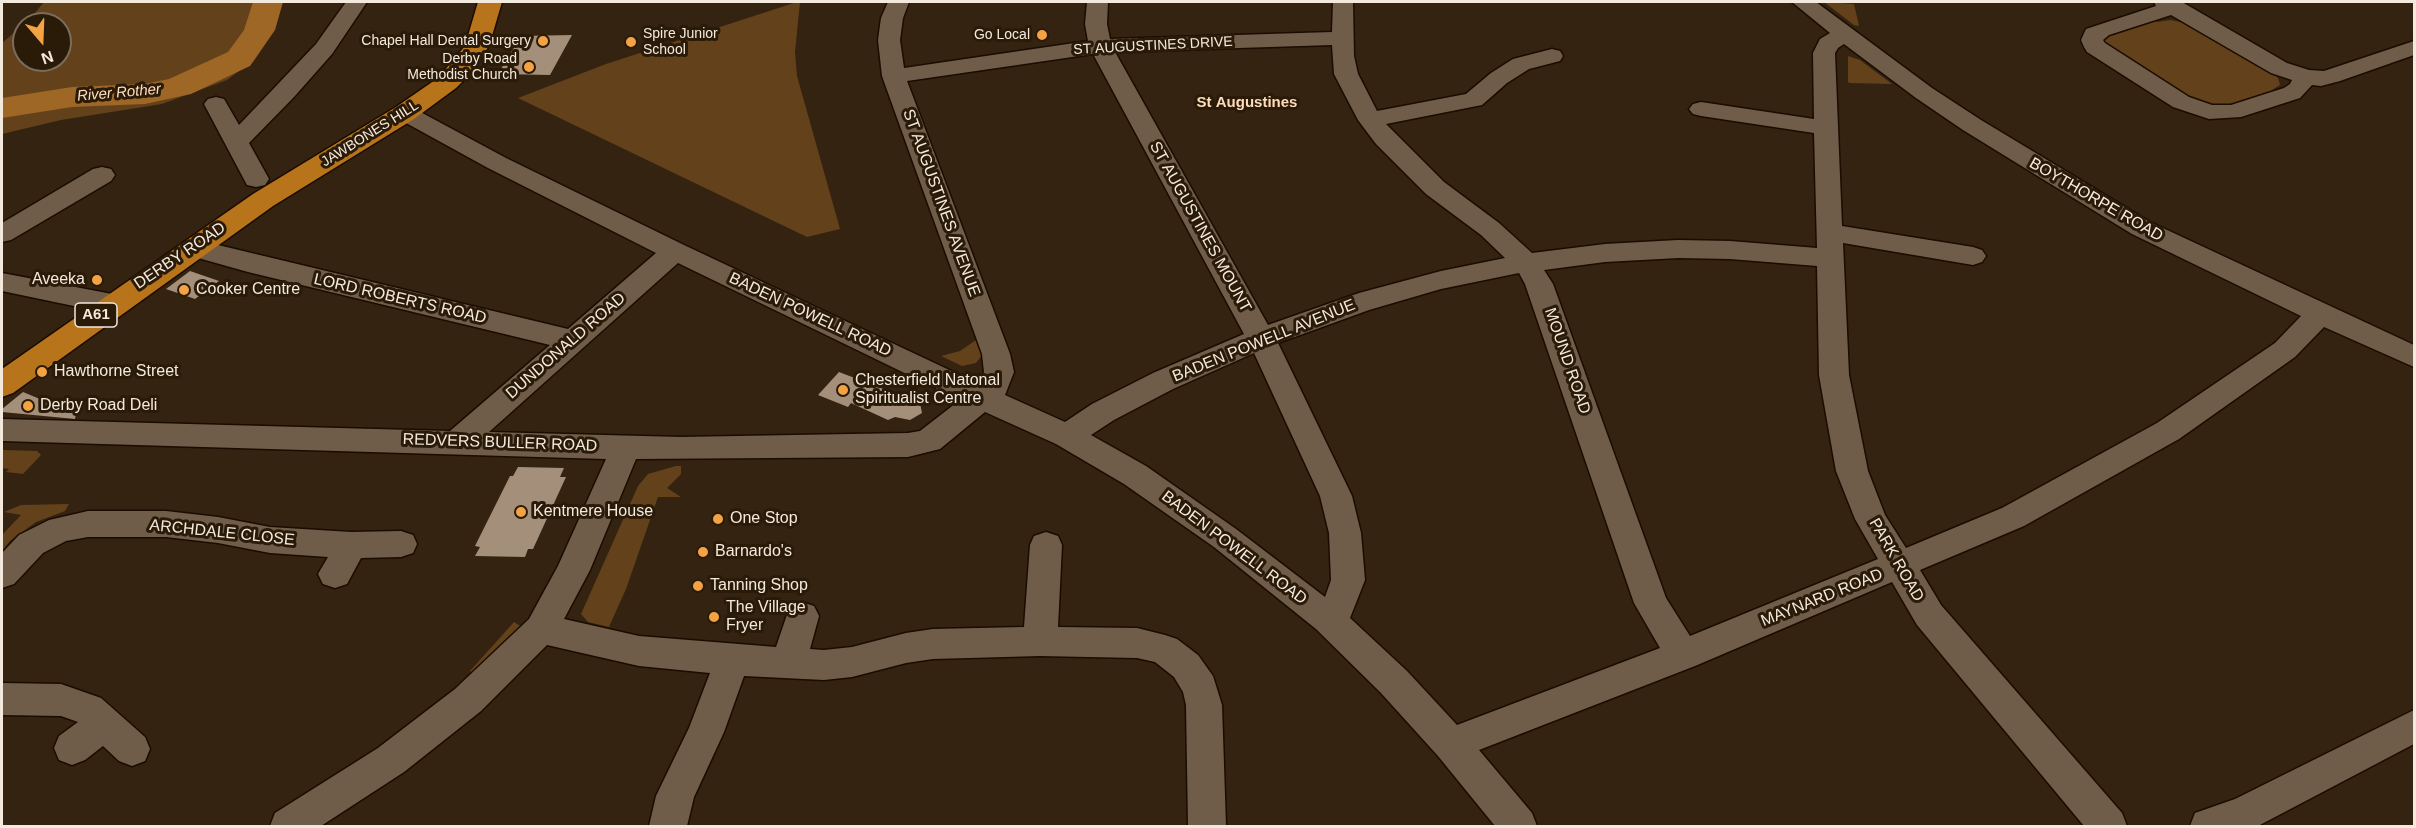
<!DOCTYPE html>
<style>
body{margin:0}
#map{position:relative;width:2416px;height:828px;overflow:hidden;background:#342311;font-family:Helvetica,sans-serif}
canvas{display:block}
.frame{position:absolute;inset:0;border:3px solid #f4e9dd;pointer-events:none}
.north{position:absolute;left:12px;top:12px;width:60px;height:60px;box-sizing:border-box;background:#2a1a08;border:2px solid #7b6d5d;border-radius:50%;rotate:161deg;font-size:16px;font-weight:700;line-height:24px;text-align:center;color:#f4e9dd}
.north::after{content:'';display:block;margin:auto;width:21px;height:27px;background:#f4a344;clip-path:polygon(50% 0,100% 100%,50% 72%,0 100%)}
</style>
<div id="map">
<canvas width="2416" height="828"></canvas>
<div class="frame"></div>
<div class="north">N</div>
</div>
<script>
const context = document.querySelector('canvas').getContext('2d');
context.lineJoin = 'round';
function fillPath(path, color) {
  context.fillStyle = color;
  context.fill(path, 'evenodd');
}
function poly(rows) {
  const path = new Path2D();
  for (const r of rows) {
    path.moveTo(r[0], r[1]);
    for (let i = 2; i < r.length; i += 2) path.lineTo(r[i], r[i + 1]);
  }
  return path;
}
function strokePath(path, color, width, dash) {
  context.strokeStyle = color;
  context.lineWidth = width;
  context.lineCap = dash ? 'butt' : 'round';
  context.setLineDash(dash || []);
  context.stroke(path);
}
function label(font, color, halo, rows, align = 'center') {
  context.font = font + ' Helvetica,sans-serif';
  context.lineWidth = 6;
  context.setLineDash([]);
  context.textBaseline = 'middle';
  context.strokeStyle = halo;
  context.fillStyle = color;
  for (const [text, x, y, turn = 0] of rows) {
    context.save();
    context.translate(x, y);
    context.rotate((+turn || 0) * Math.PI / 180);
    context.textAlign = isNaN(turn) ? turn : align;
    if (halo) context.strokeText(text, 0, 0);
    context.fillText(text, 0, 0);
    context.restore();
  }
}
fillPath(poly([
 [44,2,258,2,250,28,231,57,252,61,227,80,162,104,61,120,2,134,2,43,30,19],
 [24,24,60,24,60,60,24,60],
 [797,2,800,2,795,52,797,76,840,229,807,237,518,98,606,64],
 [1824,2,1854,4,1859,26,1854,25],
 [2152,19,2157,22,2171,20,2185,23,2274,74,2278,78,2280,85,2272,90,2276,92,2227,108,2196,105,2102,41,2104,36],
 [1848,56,1860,60,1892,84,1850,83,1848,82],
 [976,340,982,355,976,363,962,366,941,356,960,351],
 [2,450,37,451,41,455,23,474,6,472,9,469,2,468],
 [676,466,681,466,681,474,667,488,681,497,658,497,626,589,609,627,588,622,581,614,638,486,648,474],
 [69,504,65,511,36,522,10,541,2,551,2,535,21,515,4,512,21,505],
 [514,622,525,629,477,676,470,671]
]), '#63411b');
fillPath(poly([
 [253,2,283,2,275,30,255,59,250,66,191,94,145,104,72,107,2,118,2,98,72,87,145,84,169,79,228,52,244,30,253,2]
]), '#9e6726');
fillPath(poly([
 [572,35,550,75,498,74,521,36],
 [190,271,219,281,195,299,166,289],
 [839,372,920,403,922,413,910,420,895,417,888,420,851,403,848,407,818,395],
 [23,392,76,414,75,419,2,412,2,409],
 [518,467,564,468,560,477,566,477,533,549,528,549,525,557,475,556,480,547,475,546,510,476,513,476]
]), '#a48f7a');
const minor = poly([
 [346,2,367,2,332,54,294,97,249,143,269,179,265,185,256,187,247,185,204,104,208,99,216,97,224,99,239,125,316,44,346,2],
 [888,2,909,2,903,18,900,40,904,68,1088,41,1085,24,1087,2,1108,2,1107,24,1110,39,1332,32,1333,2,1353,2,1354,56,1358,74,1377,111,1466,94,1491,73,1513,59,1552,49,1560,51,1563,56,1560,61,1529,69,1507,83,1482,105,1386,124,1444,182,1499,223,1532,253,1605,244,1678,240,1730,241,1817,248,1814,133,1701,116,1693,114,1689,109,1693,104,1701,102,1814,119,1813,53,1820,39,1830,33,1792,2,1816,2,1932,88,1981,120,2150,222,2414,345,2414,367,2324,327,2295,357,2179,439,2024,526,1920,570,1941,605,2122,813,2127,826,2084,826,1917,625,1892,582,1695,666,1479,750,1532,813,1537,826,1495,826,1438,756,1381,693,1316,629,1214,547,1124,484,1056,444,985,412,940,449,908,457,636,459,590,570,564,619,639,636,776,647,790,606,802,602,814,606,819,616,810,649,824,650,852,647,906,633,933,629,1024,627,1030,545,1034,536,1046,532,1058,536,1062,545,1058,627,1137,628,1165,635,1177,639,1198,655,1213,676,1222,705,1226,826,1188,826,1186,705,1183,692,1174,677,1155,662,1137,658,1040,656,933,659,906,663,852,677,824,680,744,676,724,732,694,797,687,826,649,826,656,796,689,728,710,673,639,666,547,645,481,711,404,772,321,826,270,826,275,813,378,748,455,689,529,619,558,566,606,459,2,441,2,419,450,431,550,345,248,272,184,254,180,248,184,242,193,239,568,329,656,253,488,168,397,118,393,113,397,108,405,106,413,108,506,158,684,245,979,384,984,372,982,354,882,76,878,40,881,18,888,2],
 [1844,44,1916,98,1963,130,2132,234,2301,316,2275,343,2157,423,2002,508,1906,548,1885,515,1868,471,1849,375,1843,243,1973,265,1982,262,1986,256,1982,250,1973,247,1842,226,1835,53,1838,48,1844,44],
 [1332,45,1334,74,1358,120,1376,144,1426,194,1481,235,1505,258,1441,271,1359,293,1268,325,1115,52,1332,45],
 [1093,54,1244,334,1153,373,1092,404,1065,422,1005,395,1014,372,1010,354,907,81,1093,54],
 [1678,258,1730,259,1817,266,1819,375,1836,471,1855,519,1878,559,1690,636,1666,598,1553,284,1544,270,1605,262,1678,258],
 [678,263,960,400,920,431,908,433,681,437,489,432,678,263],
 [1519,273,1525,284,1634,603,1660,648,1457,725,1407,671,1350,618,1365,580,1361,533,1352,496,1278,343,1369,310,1441,289,1519,273],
 [1254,353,1320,496,1329,533,1331,580,1325,597,1236,529,1146,466,1091,435,1114,420,1173,389,1254,353],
 [2154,2,2182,2,2287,63,2309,70,2324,71,2414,41,2414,55,2340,81,2321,86,2312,85,2300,98,2241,117,2209,119,2173,107,2087,52,2084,47,2081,40,2086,29,2156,6,2154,2],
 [2171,15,2271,73,2292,80,2290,84,2284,88,2231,105,2212,105,2189,97,2105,43,2103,40,2109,35,2171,15],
 [102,167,111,169,115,175,111,181,11,240,2,242,2,223,93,169,102,167],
 [2,273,112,294,122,297,126,304,122,311,112,314,2,291,2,273],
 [88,511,166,511,218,517,270,527,351,532,401,531,413,535,417,544,413,553,401,557,361,558,347,584,335,588,323,584,318,574,328,557,270,553,218,543,166,537,88,537,66,541,43,553,14,584,2,588,2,553,19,535,49,520,88,511],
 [2,683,61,684,101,698,145,737,150,749,145,761,132,766,119,761,103,746,85,760,72,765,59,760,54,748,59,736,78,722,61,716,2,715,2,683],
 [2414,710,2414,744,2258,826,2190,826,2195,813,2235,799,2414,710]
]);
const highway = poly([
 [478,2,502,2,489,46,469,75,456,88,414,119,273,206,13,393,2,397,2,369,253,194,396,107,438,78,465,46,478,2]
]);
strokePath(minor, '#1b0c00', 3);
strokePath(highway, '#1b0c00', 3);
fillPath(minor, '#705d49');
fillPath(highway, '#b7741b');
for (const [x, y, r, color] of [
 [1042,35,6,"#f4a344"],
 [543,41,6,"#f4a344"],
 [631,42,6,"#f4a344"],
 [529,67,6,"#f4a344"],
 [97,280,6,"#f4a344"],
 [184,290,6,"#f4a344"],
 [42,372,6,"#f4a344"],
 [843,390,6,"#f4a344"],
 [28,406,6,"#f4a344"],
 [521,512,6,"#f4a344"],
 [718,519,6,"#f4a344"],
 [703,552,6,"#f4a344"],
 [698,586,6,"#f4a344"],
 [714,617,6,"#f4a344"]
]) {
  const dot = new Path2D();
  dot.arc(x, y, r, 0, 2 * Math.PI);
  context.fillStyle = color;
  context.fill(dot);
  strokePath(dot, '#2a1a08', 2);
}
label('14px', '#f4e9dd', '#2a1a08', [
 ["Spire Junior",643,34,"left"],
 ["School",643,50,"left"],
 ["Go Local",1030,35],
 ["Chapel Hall Dental Surgery",531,41],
 ["Derby Road",517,59],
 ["Methodist Church",517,75]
], 'right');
label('14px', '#f4e9dd', '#2a1a08', [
 ["ST AUGUSTINES DRIVE",1153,46,-3],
 ["JAWBONES HILL",370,134,-32]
]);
label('italic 15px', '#fedebf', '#2a1a08', [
 ["River Rother",119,93,-5]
]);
label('bold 15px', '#ffdcb9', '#2a1a08', [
 ["St Augustines",1247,103]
]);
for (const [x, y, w] of [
 [96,315,42]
]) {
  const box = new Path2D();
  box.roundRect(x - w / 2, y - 12, w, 24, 4.5);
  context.fillStyle = '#2a1a08';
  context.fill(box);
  strokePath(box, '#f4e9dd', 1.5);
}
label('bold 15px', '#f4e9dd', null, [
 ["A61",96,315]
]);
label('16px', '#f4e9dd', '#2a1a08', [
 ["BOYTHORPE ROAD",2096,200,30],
 ["ST AUGUSTINES AVENUE",941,203,70],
 ["ST AUGUSTINES MOUNT",1200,227,61],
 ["DERBY ROAD",180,256,-34],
 ["LORD ROBERTS ROAD",400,299,13],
 ["BADEN POWELL ROAD",810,315,25],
 ["BADEN POWELL AVENUE",1264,341,-22],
 ["DUNDONALD ROAD",566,346,-41],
 ["MOUND ROAD",1567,361,71],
 ["REDVERS BULLER ROAD",500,443,2],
 ["ARCHDALE CLOSE",222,533,6],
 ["BADEN POWELL ROAD",1234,548,37],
 ["PARK ROAD",1896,560,60],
 ["MAYNARD ROAD",1822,598,-22]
]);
label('16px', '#f4e9dd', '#2a1a08', [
 ["Aveeka",85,280,"right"],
 ["Cooker Centre",196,290],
 ["Hawthorne Street",54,372],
 ["Chesterfield Natonal",855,381],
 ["Spiritualist Centre",855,399],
 ["Derby Road Deli",40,406],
 ["Kentmere House",533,512],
 ["One Stop",730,519],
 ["Barnardo's",715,552],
 ["Tanning Shop",710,586],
 ["The Village",726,608],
 ["Fryer",726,626]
], 'left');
</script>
